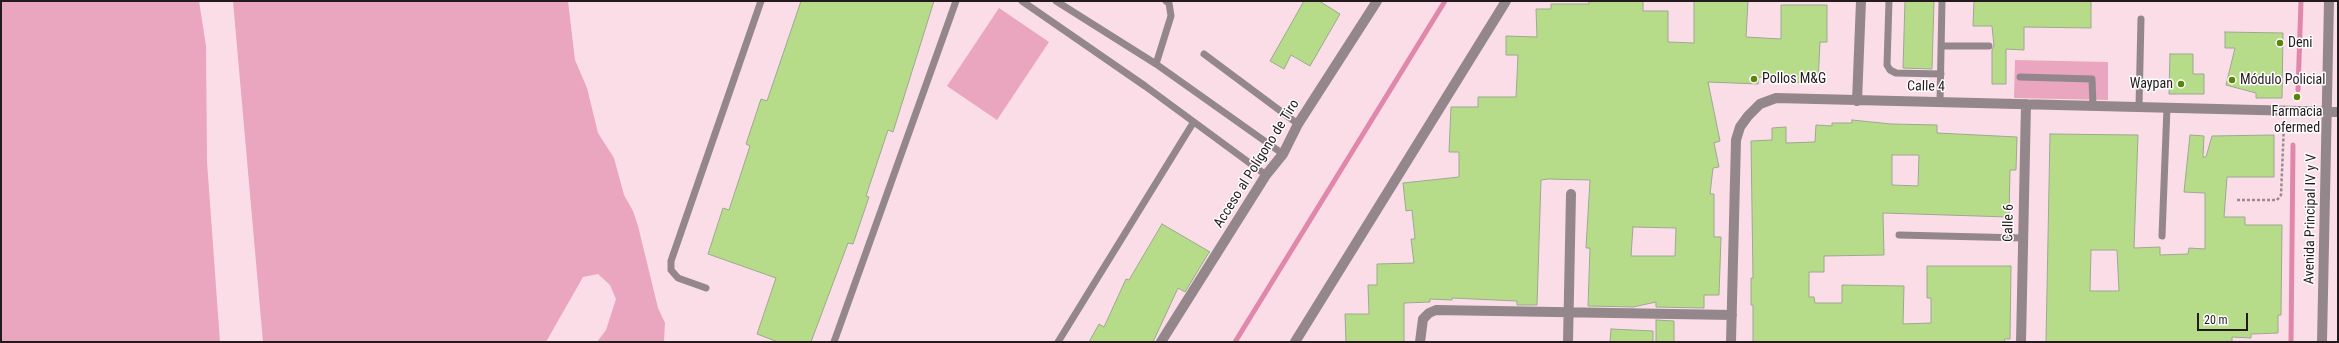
<!DOCTYPE html>
<meta charset="utf-8">
<style>
body{margin:0}
#map{position:relative;width:2339px;height:343px;overflow:hidden;background:#fbdde8;font-family:"Roboto Condensed",sans-serif}
canvas{display:block}
.frame{position:absolute;inset:0;border:2px solid #24191d;pointer-events:none}
.scale{position:absolute;left:2197px;top:313px;width:51px;height:18px;box-sizing:border-box;border:2px solid #24191d;border-top:0;padding-left:5px;font-size:12px;line-height:14px;white-space:nowrap;color:#24191d;-webkit-text-stroke:3px #fff;paint-order:stroke}
</style>
<div id="map">
<canvas width="2339" height="343"></canvas>
<div class="frame"></div>
<div class="scale">20 m</div>
</div>
<script>
const context = document.querySelector('canvas').getContext('2d');
context.lineJoin = 'round';
function fillPath(path, color) {
  context.fillStyle = color;
  context.fill(path, 'evenodd');
}
function poly(rows) {
  const path = new Path2D();
  for (const r of rows) {
    path.moveTo(r[0], r[1]);
    for (let i = 2; i < r.length; i += 2) path.lineTo(r[i], r[i + 1]);
  }
  return path;
}
function strokePath(path, color, width, dash) {
  context.strokeStyle = color;
  context.lineWidth = width;
  context.lineCap = dash ? 'butt' : 'round';
  context.setLineDash(dash || []);
  context.stroke(path);
}
function label(font, color, halo, rows, align = 'center') {
  context.font = font + ' "Roboto Condensed",sans-serif';
  context.lineWidth = 3;
  context.setLineDash([]);
  context.textBaseline = 'middle';
  context.strokeStyle = halo;
  context.fillStyle = color;
  for (const [text, x, y, turn = 0] of rows) {
    context.save();
    context.translate(x, y);
    context.rotate((+turn || 0) * Math.PI / 180);
    context.textAlign = isNaN(turn) ? turn : align;
    if (halo) context.strokeText(text, 0, 0);
    context.fillText(text, 0, 0);
    context.restore();
  }
}
fillPath(poly([
 [1,1,199,1,206,46,207,162,220,342,2,342],
 [233,1,568,1,575,60,587,88,598,133,614,158,624,195,633,211,638,226,658,308,665,323,664,342,597,342,606,330,616,299,610,285,598,274,583,277,546,342,263,342],
 [999,8,1049,42,997,120,947,86],
 [2015,60,2108,62,2108,100,2014,98]
]), '#eaa5bf');
strokePath(poly([
 [2298,90,2301,1],
 [1235,342,1445,1],
 [2291,342,2293,145]
]), '#e088ab', 5);
const building = poly([
 [801,1,934,1,893,132,888,130,866,196,869,197,853,244,848,243,811,342,778,342,757,334,776,278,708,254,723,208,729,210,750,146,746,144,761,99,767,101,801,1],
 [1304,1,1319,1,1340,14,1310,66,1291,55,1284,69,1270,61,1304,1],
 [1589,1,1643,1,1643,11,1668,11,1668,42,1694,43,1694,1,1748,1,1746,37,1781,39,1781,5,1827,5,1827,42,1820,42,1818,83,1794,82,1794,79,1759,77,1758,84,1708,82,1720,141,1714,143,1719,167,1713,168,1710,194,1714,194,1714,237,1721,237,1719,295,1704,295,1704,308,1656,307,1656,302,1633,307,1588,306,1590,248,1586,248,1590,180,1548,179,1541,180,1537,305,1517,305,1517,301,1452,298,1452,300,1430,299,1430,302,1404,303,1404,342,1346,342,1345,314,1369,314,1368,285,1377,285,1377,264,1414,263,1411,239,1415,239,1412,210,1406,211,1403,183,1459,177,1459,152,1449,152,1451,107,1478,107,1478,97,1516,97,1518,55,1506,55,1506,36,1537,37,1536,9,1551,9,1551,4,1589,4,1589,1],
 [1633,227,1676,228,1675,256,1631,256,1633,227],
 [1905,1,1934,1,1932,69,1903,68,1905,1],
 [1974,1,2091,1,2091,28,2024,27,2024,50,2006,49,2006,84,1992,84,1992,50,1994,46,1992,26,1973,26,1974,1],
 [2225,32,2283,33,2282,98,2256,98,2256,93,2226,85,2235,48,2225,48,2225,32],
 [2170,54,2193,54,2193,74,2204,74,2204,94,2169,94,2170,54],
 [1852,120,1891,124,1937,125,1937,133,2017,137,2016,170,2010,170,2009,217,1883,213,1884,255,1824,256,1824,272,1809,272,1809,297,1814,297,1815,303,1842,303,1842,285,1904,286,1903,324,1931,323,1931,298,1927,298,1927,266,2011,266,2010,339,2005,339,2004,342,1753,342,1753,305,1751,305,1751,278,1753,278,1751,141,1772,140,1772,128,1786,127,1786,143,1815,142,1816,125,1832,126,1832,123,1852,123,1852,120],
 [1892,155,1919,155,1918,186,1892,185,1892,155],
 [2050,134,2138,135,2134,248,2160,247,2160,255,2188,254,2189,248,2205,249,2205,193,2184,192,2190,135,2204,136,2203,157,2206,157,2212,136,2274,135,2274,177,2227,177,2224,217,2245,217,2245,225,2282,225,2281,315,2278,315,2278,333,2251,334,2251,338,2232,337,2232,342,2046,342,2050,134],
 [2091,250,2117,250,2119,291,2090,291,2091,250],
 [1162,224,1210,252,1208,254,1185,292,1178,288,1153,342,1089,342,1099,324,1104,327,1126,279,1129,280,1162,224],
 [1656,320,1674,321,1674,342,1656,342,1656,320],
 [1611,329,1653,331,1653,342,1610,342,1611,329]
]);
fillPath(building, '#b7dc89');
strokePath(building, '#9da891', 1);
strokePath(poly([
 [2237,200,2277,200,2281,195,2284,124]
]), '#9f8991', 2.5, [3, 2]);
strokePath(poly([
 [1022,1,1145,86,1266,175],
 [1056,1,1156,64,1283,154],
 [1889,1,1887,65,1890,70,1896,73,1941,74],
 [1941,46,1989,46],
 [1204,54,1298,124],
 [1156,64,1171,16,1169,3,1166,1],
 [2020,77,2092,79,2093,105],
 [1940,102,1942,1],
 [2139,106,2141,19],
 [1899,235,2023,238],
 [2162,236,2167,107],
 [706,288,678,278,671,270,671,261,761,1],
 [834,342,956,1],
 [1058,342,1193,123]
]), '#94878c', 7);
strokePath(poly([
 [1857,101,1861,1],
 [1161,342,1266,175,1283,154,1298,124,1377,1],
 [1295,342,1506,1],
 [1420,342,1423,319,1429,313,1436,310,1732,315],
 [1568,342,1571,194],
 [1731,342,1736,140,1740,127,1748,116,1760,104,1776,98,2338,112],
 [2021,342,2026,104],
 [2322,342,2329,1]
]), '#94878c', 10);
for (const [x, y, r, color] of [
 [2280,43,4,"#5c840a"],
 [1754,79,4,"#5c840a"],
 [2232,80,4,"#5c840a"],
 [2181,84,4,"#5c840a"],
 [2297,97,4,"#5c840a"]
]) {
  const dot = new Path2D();
  dot.arc(x, y, r, 0, 2 * Math.PI);
  context.fillStyle = color;
  context.fill(dot);
  strokePath(dot, '#fff', 1.5);
}
label('14px', '#24191d', '#fff', [
 ["Deni",2288,43],
 ["Pollos M&G",1762,79],
 ["Módulo Policial",2240,80],
 ["Waypan",2173,84,"right"],
 ["Farmacia",2297,112,"center"],
 ["ofermed",2297,128,"center"]
], 'left');
label('14px', '#24191d', '#fff', [
 ["Calle 4",1926,87,1],
 ["Acceso al Polígono de Tiro",1257,164,-58],
 ["Avenida Principal IV y V",2311,219,-89],
 ["Calle 6",2009,223,-89]
]);
</script>
